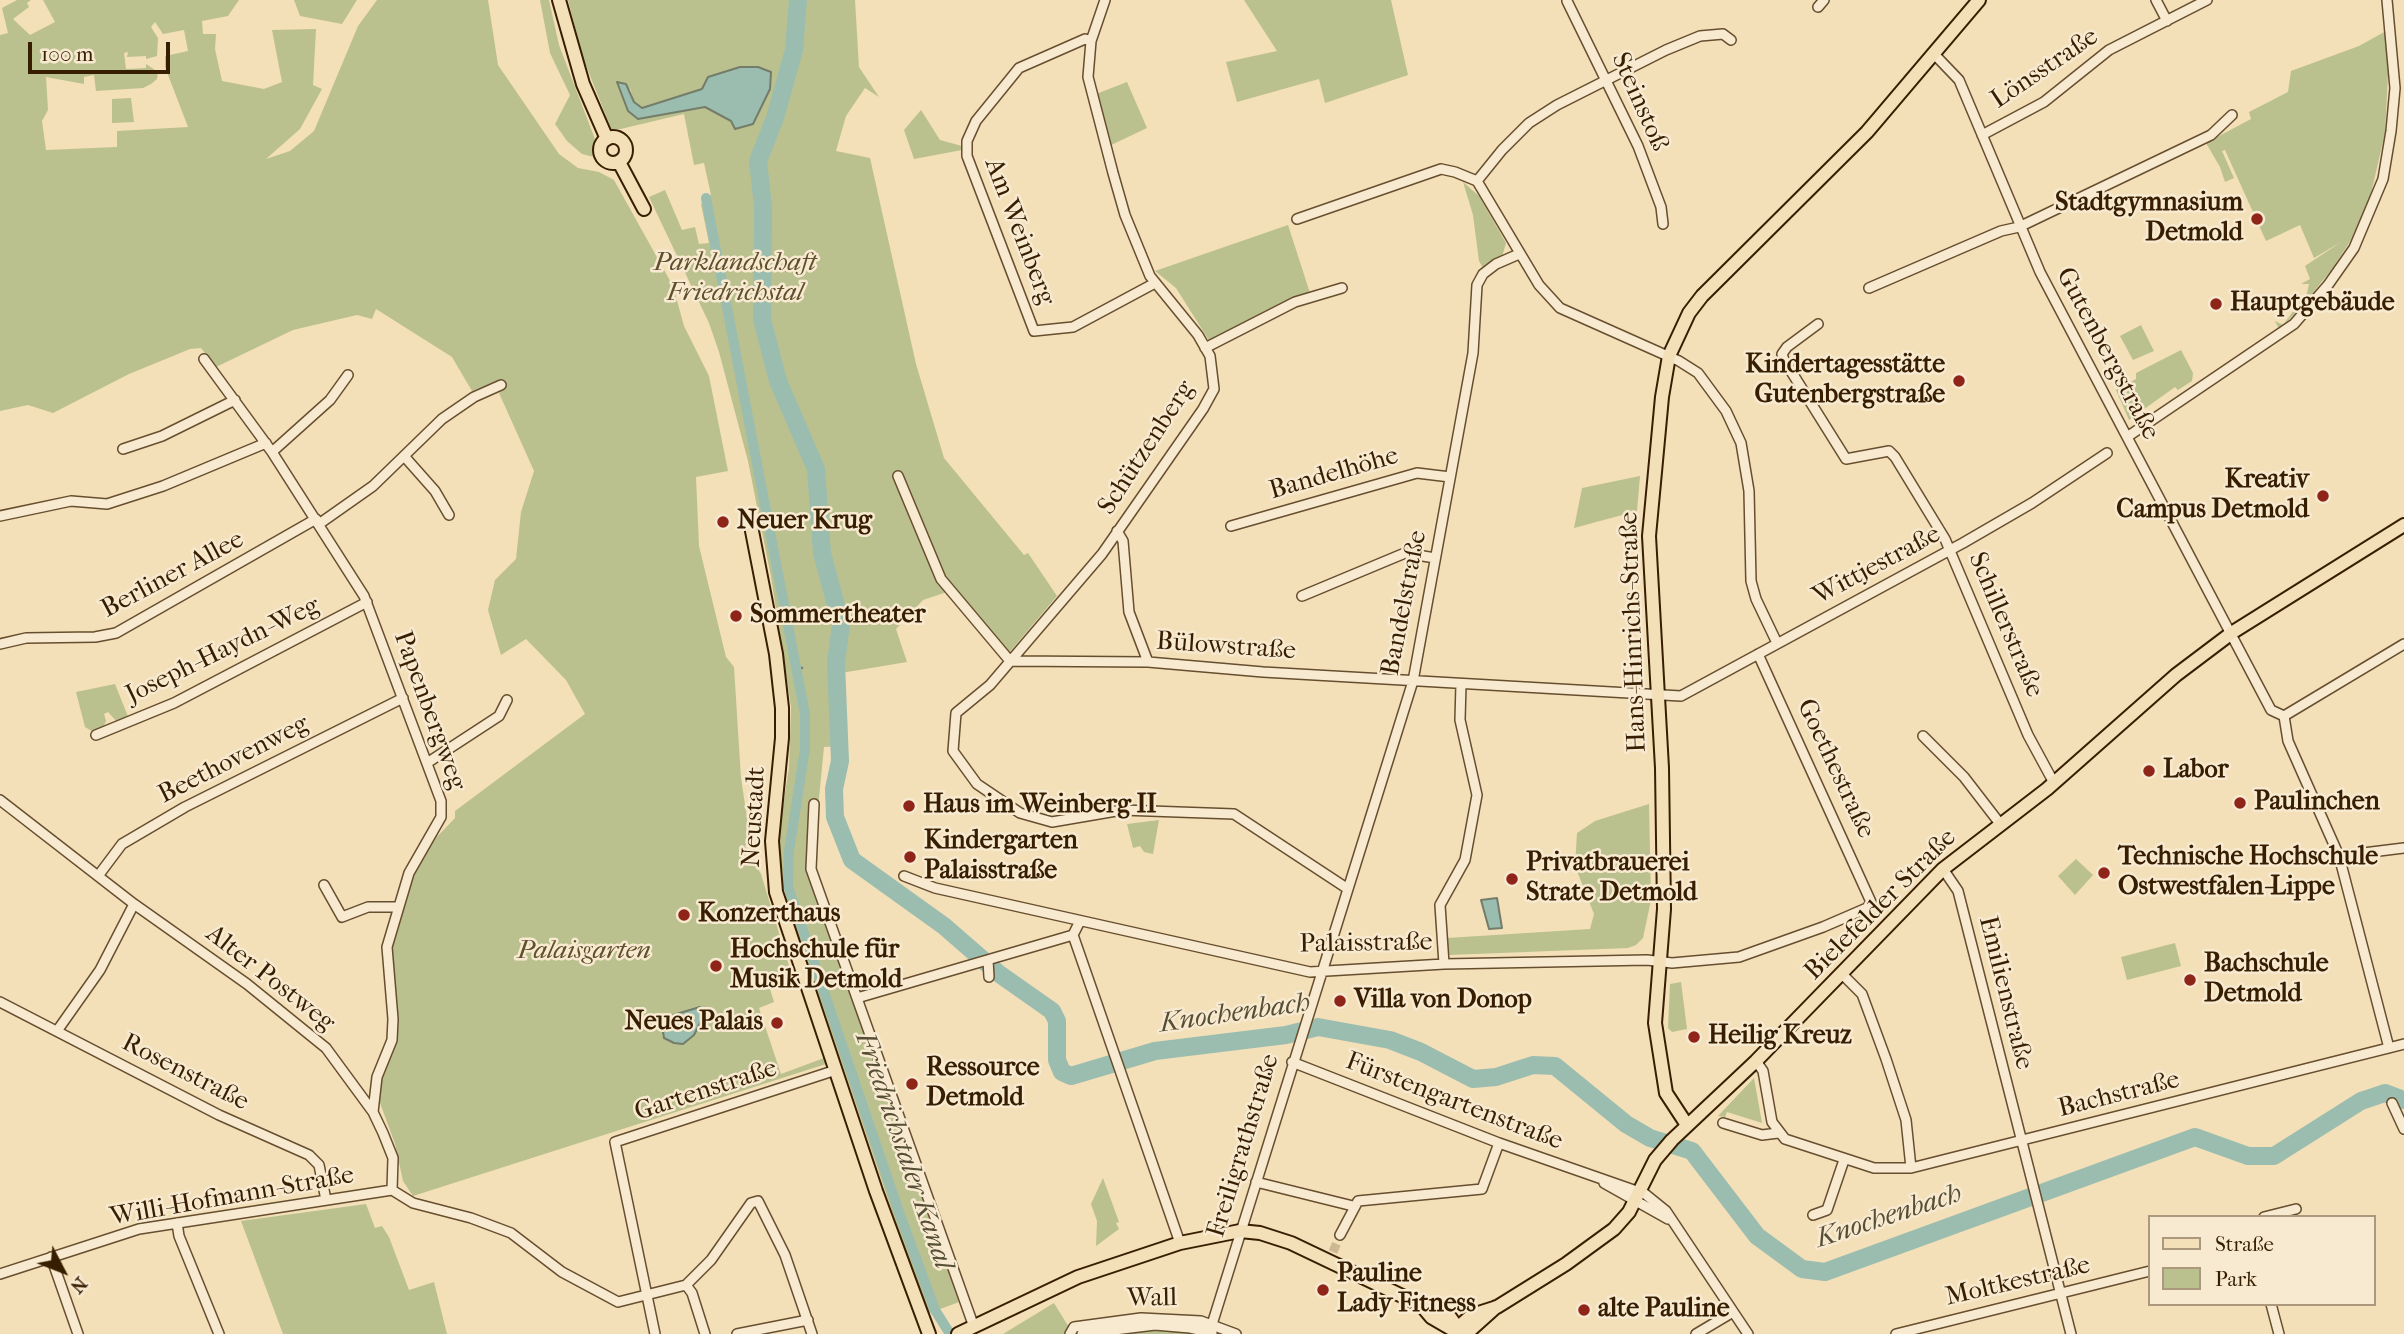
<!DOCTYPE html>
<meta charset="utf-8">
<style>
body{margin:0}
#map{position:relative;width:2404px;height:1334px;overflow:hidden;background:#f3dfb8;font-family:"IM FELL French Canon",serif}
canvas{display:block}
.legend{position:absolute;left:2148px;top:1215px;width:228px;height:91px;box-sizing:border-box;background:#f7ead1;border:2px solid #ab987d;margin:0;padding:9px 12px;list-style:none;font-size:21px;color:#381e00}
.legend li{display:flex;align-items:center;gap:14px;height:35px}
.legend b{width:35px;border:2px solid #ab987d}
.north{position:absolute;left:28px;top:1236px;width:70px;height:70px;-webkit-text-stroke:5px #f7ead1;paint-order:stroke;rotate:132deg;font-size:19px;font-weight:700;line-height:28px;text-align:center;color:#381e00}
.north::after{content:'';display:block;margin:auto;width:24px;height:32px;background:#381e00;clip-path:polygon(50% 0,100% 100%,50% 72%,0 100%)}
.scale{position:absolute;left:28px;top:42px;width:142px;height:32px;box-sizing:border-box;border:4px solid #381e00;border-top:0;padding-left:9px;font-size:21px;line-height:24px;white-space:nowrap;color:#381e00;-webkit-text-stroke:5px #f7ead1;paint-order:stroke}
</style>
<div id="map">
<canvas width="2404" height="1334"></canvas>
<ul class="legend">
<li><b style="height:9px;background:#f3dfb8"></b>Straße</li>
<li><b style="height:19px;background:#bbc18e"></b>Park</li>
</ul>
<div class="north">N</div>
<div class="scale">100 m</div>
</div>
<script>
const context = document.querySelector('canvas').getContext('2d');
context.lineJoin = 'round';
function fillPath(path, color) {
  context.fillStyle = color;
  context.fill(path, 'evenodd');
}
function poly(rows) {
  const path = new Path2D();
  for (const r of rows) {
    if (r.length === 3) {
      path.moveTo(r[0] + r[2], r[1]);
      path.arc(r[0], r[1], r[2], 0, 2 * Math.PI);
      continue;
    }
    path.moveTo(r[0], r[1]);
    for (let i = 2; i < r.length; i += 2) path.lineTo(r[i], r[i + 1]);
  }
  return path;
}
function strokePath(path, color, width, dash) {
  context.strokeStyle = color;
  context.lineWidth = width;
  context.lineCap = dash ? 'butt' : 'round';
  context.setLineDash(dash || []);
  context.stroke(path);
}
function label(font, color, halo, rows, align = 'center') {
  context.font = font + ' "IM FELL French Canon",serif';
  context.lineWidth = 5;
  context.setLineDash([]);
  context.textBaseline = 'middle';
  context.strokeStyle = halo;
  context.fillStyle = color;
  for (const [text, x, y, turn = 0] of rows) {
    context.save();
    context.translate(x, y);
    context.rotate((+turn || 0) * Math.PI / 180);
    context.textAlign = isNaN(turn) ? turn : align;
    if (halo) context.strokeText(text, 0, 0);
    context.fillText(text, 0, 0);
    context.restore();
  }
}
fillPath(poly([
 [17,0,31,0,27,3,29,7,13,19,30,35,55,22,43,0,239,0,228,16,202,21,203,34,216,34,215,49,222,81,264,89,282,82,272,30,316,29,313,85,322,89,300,129,266,159,290,151,314,131,358,26,377,0,488,0,498,65,559,154,578,168,599,172,614,180,673,286,684,326,709,376,728,471,696,477,699,546,726,657,734,667,741,778,749,831,752,831,754,837,745,846,761,874,790,969,795,974,785,977,787,984,770,989,774,1002,759,1008,781,1074,824,1058,826,1064,413,1196,403,1181,395,1144,379,1100,382,1072,398,1037,391,948,413,877,432,842,455,818,455,811,585,714,566,680,526,639,501,655,488,610,495,580,516,559,521,512,534,471,499,393,506,389,501,379,472,391,452,357,376,309,372,319,357,315,293,330,216,367,201,348,190,349,129,374,53,413,28,405,0,411,0,35,8,33,2,8],
 [155,22,163,34,184,30,188,51,165,56,165,67,188,127,117,131,117,147,46,150,42,121,48,110,46,77,84,84,84,77,94,75,96,91,143,88,151,84,157,79,158,72,146,64,146,68,126,69,124,53,128,52,127,57,146,56,146,59,157,56,158,38,151,27],
 [294,0,357,0,342,24,300,16],
 [540,0,549,0,559,45,598,147,594,157,582,154,567,141,555,124,570,95,550,53],
 [568,0,855,0,859,67,879,97,865,88,846,116,836,151,870,158,916,364,944,458,1024,555,1028,553,1057,596,1007,655,947,592,923,600,896,629,907,662,841,673,844,746,824,747,812,869,959,1302,927,1314,786,899,778,840,789,767,791,707,771,577,748,461,719,352,709,323,649,197,665,190,682,230,695,227,699,244,709,243,701,204,704,203,703,197,711,195,704,163,694,165,684,114,612,131,583,58],
 [708,77,753,124,735,129,731,122,705,107,686,110,628,111,630,88,634,102,642,108,702,89],
 [1244,0,1391,0,1408,75,1325,103,1319,79,1237,102,1226,62,1277,51],
 [2386,31,2389,56,2385,133,2370,198,2351,240,2332,269,2298,311,2279,329,2275,321,2283,325,2307,293,2309,284,2301,284,2310,279,2305,266,2341,242,2314,258,2300,225,2266,241,2225,150,2222,151,2234,178,2225,182,2220,167,2206,143,2251,119,2249,112,2288,92,2291,71,2359,46],
 [1127,82,1147,128,1109,146,1096,94],
 [131,98,134,122,112,123,112,99],
 [921,110,940,140,962,146,962,150,914,159,904,130],
 [1463,182,1479,196,1506,243,1502,257,1483,268,1479,261,1473,215],
 [1288,225,1310,293,1286,301,1210,342,1176,288,1155,271],
 [2141,325,2154,351,2133,360,2120,336],
 [2181,350,2193,373,2192,381,2178,390,2175,387,2129,420,2116,390,2136,379,2136,373],
 [1640,476,1637,511,1574,528,1582,488],
 [115,684,129,719,118,723,108,712,104,714,106,721,102,730,95,733,85,727,76,692],
 [1649,804,1651,900,1643,938,1636,945,1628,948,1449,955,1447,938,1590,929,1594,914,1575,866,1577,833,1595,821],
 [1159,820,1153,854,1144,852,1140,846,1133,848,1127,824],
 [2076,859,2093,875,2075,895,2058,876],
 [2175,943,2181,966,2127,980,2121,957],
 [1681,982,1687,1029,1672,1032,1668,1028,1670,984],
 [1754,1078,1762,1123,1727,1112,1725,1117,1718,1116],
 [1103,1178,1119,1222,1116,1223,1119,1229,1096,1246,1097,1221,1091,1204],
 [366,1204,375,1228,382,1226,389,1237,409,1290,434,1282,447,1334,283,1334,241,1221],
 [1054,1303,1070,1329,1202,1325,1199,1334,1003,1334]
]), '#bbc18e');
const water = poly([
 [740,67,758,67,771,72,770,89,753,124,735,129,731,121,705,107,638,119,628,111,617,82,626,84,634,102,642,108,702,89,708,77,740,67],
 [1497,898,1502,928,1489,929,1481,900,1497,898],
 [700,1007,702,1019,694,1035,683,1044,674,1043,664,1038,663,1032,673,1015,700,1007]
]);
fillPath(water, '#9bbdaf');
strokePath(water, '#737d69', 2);
strokePath(poly([
 [797,668,802,668]
]), '#737d69', 2.5);
strokePath(poly([
 [706,198,805,714,805,749,789,851,788,886,899,1212,935,1310,950,1334]
]), '#9bbdaf', 10);
strokePath(poly([
 [798,0,794,50,775,118,758,161,763,207,762,319,778,381,816,469,822,553,841,624,836,663,840,761,834,789,835,817,852,860,944,926,998,973,1052,1011,1057,1021,1057,1060,1062,1072,1071,1076,1155,1051,1286,1035,1318,1027,1390,1040,1421,1052,1473,1079,1496,1077,1533,1065,1555,1066,1626,1124,1650,1138,1692,1151,1757,1236,1802,1269,1825,1272,2195,1137,2248,1156,2274,1156,2361,1101,2385,1093,2404,1100]
]), '#9bbdaf', 18);
strokePath(poly([
 [1333,1252,1340,1235]
]), '#ceb893', 9, [9, 4.5]);
const minor = poly([
 [1105,0,1091,41,1088,77,1113,173,1125,215,1150,276,1198,335,1210,356,1214,389,1203,409,1102,554,990,685,956,713,953,751,977,784,1020,813,1052,822,1122,810,1234,814,1348,889],
 [2156,0,2167,21],
 [1567,1,1638,146,1661,207,1663,224],
 [1818,7,1824,0],
 [1091,41,1085,39,1019,68,976,121,967,141,967,156,1034,331,1073,327,1155,283],
 [1935,55,1959,80,2040,272,2271,710,2284,716,2288,741,2339,856,2389,1048],
 [1982,135,2044,102,2109,50,2207,0],
 [1477,181,1502,150,1529,123,1557,105,1666,50,1700,36,1723,34,1731,40],
 [1297,219,1441,169,1455,172,1477,181,1539,285,1560,308,1679,361,1698,373,1726,411,1741,443,1749,491,1751,581,1756,599,1777,643],
 [1869,288,2001,231,2019,227,2211,135,2232,115],
 [1818,324,1787,347,1782,354,1784,360,1846,459,1889,451,1895,457,1945,539,2028,735,2054,783],
 [1205,348,1295,302,1342,288],
 [204,359,272,452,364,596,441,801,441,817,409,873,387,947,393,1019,392,1040,377,1077,373,1112],
 [2127,437,2294,324,2328,285,2354,248,2383,179,2391,131,2395,88,2387,0],
 [123,449,162,436,235,400],
 [272,452,330,400,348,375],
 [404,456,435,491,449,515],
 [898,476,941,579,1010,661],
 [0,516,71,501,107,504,163,486,266,443],
 [319,524,373,486,442,419,474,397,501,385],
 [1231,526,1417,473,1450,477],
 [1117,531,1123,541,1129,612,1148,662],
 [1302,596,1405,553,1435,558],
 [0,644,26,638,95,637,116,633,316,519],
 [1010,661,1148,662,1263,672,1681,696,1963,543,2032,503,2107,453],
 [2284,716,2404,644],
 [96,735,174,703,367,602],
 [1923,736,1964,777,2001,825],
 [427,763,499,716,507,700],
 [0,800,134,904,247,984,326,1048,373,1112,383,1133,393,1158,392,1190],
 [814,804,811,869,974,1327],
 [2339,856,2404,848],
 [1943,869,1958,891,2071,1334],
 [98,876,122,844,185,807,403,698],
 [904,876,935,888,1310,972,1444,964,1647,960,1672,963,1739,957,1823,927,1867,908,1871,902,1758,654],
 [324,885,342,917,368,907,397,907],
 [1073,935,1180,1243],
 [988,960,989,977],
 [1444,964,1440,905,1465,860,1477,795,1460,720,1461,684],
 [1842,974,1862,994,1886,1059,1906,1120,1911,1168],
 [857,998,1073,935,1080,921],
 [0,1002,219,1115,309,1155,319,1165,326,1200],
 [57,1031,100,970,134,904],
 [1756,1061,1763,1071,1772,1122,1785,1139,1874,1168,1911,1168,2404,1044],
 [1292,1062,1499,1143,1645,1194,1666,1211,1748,1334],
 [2392,1103,2404,1129],
 [1723,1123,1762,1135,1778,1133],
 [1256,1182,1353,1206],
 [1604,1183,1668,1219],
 [392,1190,413,1203,471,1218,511,1233,562,1272,618,1302,686,1285,711,1260,751,1203,758,1201,785,1255,812,1334],
 [1813,1215,1827,1210,1844,1160],
 [2264,1217,2296,1209],
 [177,1223,179,1236,219,1334],
 [1340,1235,1358,1201,1482,1189,1499,1143],
 [51,1257,78,1334],
 [0,1274,139,1229,392,1190],
 [686,1285,692,1293,705,1334],
 [2271,1304,2279,1334],
 [655,1334,615,1142,836,1070],
 [737,1334,808,1320],
 [1070,1334,1074,1327,1141,1318,1201,1321,1236,1334],
 [1082,1334,1155,1325,1190,1328,1212,1333],
 [1209,1334,1413,681,1473,353,1477,285,1483,274,1496,264,1519,254],
 [1696,1334,1733,1312],
 [1896,1334,2150,1271]
]);
const major = poly([
 [559,0,583,84,607,139],
 [613,150,13],
 [619,162,644,209],
 [752,531,776,654,782,708,782,738,772,841,776,892,876,1191,929,1334],
 [1687,1125,1666,1093,1655,1023,1664,909,1662,768,1649,536,1662,397,1669,356,1689,313,1702,296,1867,132,1979,0],
 [1421,1305,1431,1317,1460,1334],
 [1454,1331,1472,1315,1497,1307,1566,1264,1614,1229,1629,1212,1655,1160,1672,1140,1756,1061,1943,869,2047,789,2176,675,2233,632,2404,525],
 [958,1334,1078,1277,1180,1243,1240,1231,1260,1233,1291,1243,1421,1305,1435,1307,1450,1317,1462,1334],
 [1466,1334,1496,1307]
]);
strokePath(minor, '#674e2e', 12);
strokePath(major, '#381e00', 16);
strokePath(minor, '#f7ead1', 9);
strokePath(major, '#f3dfb8', 12);
for (const [x, y, r, color] of [
 [2257,219,7,"#8f2418"],
 [2216,304,7,"#8f2418"],
 [1959,381,7,"#8f2418"],
 [2323,496,7,"#8f2418"],
 [723,522,7,"#8f2418"],
 [736,616,7,"#8f2418"],
 [2149,771,7,"#8f2418"],
 [2240,803,7,"#8f2418"],
 [909,806,7,"#8f2418"],
 [910,857,7,"#8f2418"],
 [2104,873,7,"#8f2418"],
 [1512,879,7,"#8f2418"],
 [684,915,7,"#8f2418"],
 [716,966,7,"#8f2418"],
 [2190,980,7,"#8f2418"],
 [1340,1001,7,"#8f2418"],
 [777,1023,7,"#8f2418"],
 [1694,1037,7,"#8f2418"],
 [912,1084,7,"#8f2418"],
 [1323,1290,7,"#8f2418"],
 [1584,1310,7,"#8f2418"]
]) {
  const dot = new Path2D();
  dot.arc(x, y, r, 0, 2 * Math.PI);
  context.fillStyle = color;
  context.fill(dot);
  strokePath(dot, '#f7ead1', 2.5);
}
label('26px', '#381e00', '#f7ead1', [
 ["Lönsstraße",2045,69,-34],
 ["Steinstoß",1639,102,66],
 ["Am Weinberg",1019,232,69],
 ["Gutenbergstraße",2107,354,62],
 ["Schützenberg",1147,448,-57],
 ["Bandelhöhe",1334,474,-16],
 ["Wittjestraße",1877,566,-28],
 ["Berliner Allee",173,575,-28],
 ["Bandelstraße",1405,603,-79],
 ["Schillerstraße",2005,625,67],
 ["Hans-Hinrichs-Straße",1634,632,-92],
 ["Bülowstraße",1226,647,4],
 ["Joseph-Haydn-Weg",223,651,-26],
 ["Papenbergweg",429,711,70],
 ["Beethovenweg",234,760,-27],
 ["Goethestraße",1835,769,65],
 ["Neustadt",755,817,-87],
 ["Bielefelder Straße",1881,905,-45],
 ["Palaisstraße",1366,944,-1],
 ["Alter Postweg",270,979,38],
 ["Emilienstraße",2005,993,76],
 ["Rosenstraße",185,1073,27],
 ["Gartenstraße",706,1091,-18],
 ["Bachstraße",2119,1095,-14],
 ["Fürstengartenstraße",1454,1102,21],
 ["Freiligrathstraße",1244,1146,-73],
 ["Willi-Hofmann-Straße",232,1197,-10],
 ["Moltkestraße",2018,1282,-13],
 ["Wall",1152,1299,-1]
]);
label('bold 26px', '#381e00', '#f7ead1', [
 ["Stadtgymnasium",2243,204,"right"],
 ["Detmold",2243,234,"right"],
 ["Hauptgebäude",2230,304],
 ["Kindertagesstätte",1945,366,"right"],
 ["Gutenbergstraße",1945,396,"right"],
 ["Kreativ",2309,481,"right"],
 ["Campus Detmold",2309,511,"right"],
 ["Neuer Krug",737,522],
 ["Sommertheater",750,616],
 ["Labor",2163,771],
 ["Paulinchen",2254,803],
 ["Haus im Weinberg II",923,806],
 ["Kindergarten",924,842],
 ["Palaisstraße",924,872],
 ["Technische Hochschule",2118,858],
 ["Ostwestfalen-Lippe",2118,888],
 ["Privatbrauerei",1526,864],
 ["Strate Detmold",1526,894],
 ["Konzerthaus",698,915],
 ["Hochschule für",730,951],
 ["Musik Detmold",730,981],
 ["Bachschule",2204,965],
 ["Detmold",2204,995],
 ["Villa von Donop",1354,1001],
 ["Neues Palais",763,1023,"right"],
 ["Heilig Kreuz",1708,1037],
 ["Ressource",926,1069],
 ["Detmold",926,1099],
 ["Pauline",1337,1275],
 ["Lady Fitness",1337,1305],
 ["alte Pauline",1598,1310]
], 'left');
label('italic 26px', '#5f4f2b', '#f7ead1', [
 ["Parklandschaft",735,264],
 ["Friedrichstal",735,294],
 ["Palaisgarten",584,952]
]);
label('italic 28px', '#564e35', '#f7ead1', [
 ["Knochenbach",1235,1014,-8],
 ["Friedrichstaler Kanal",903,1151,71],
 ["Knochenbach",1889,1217,-18]
]);
</script>
